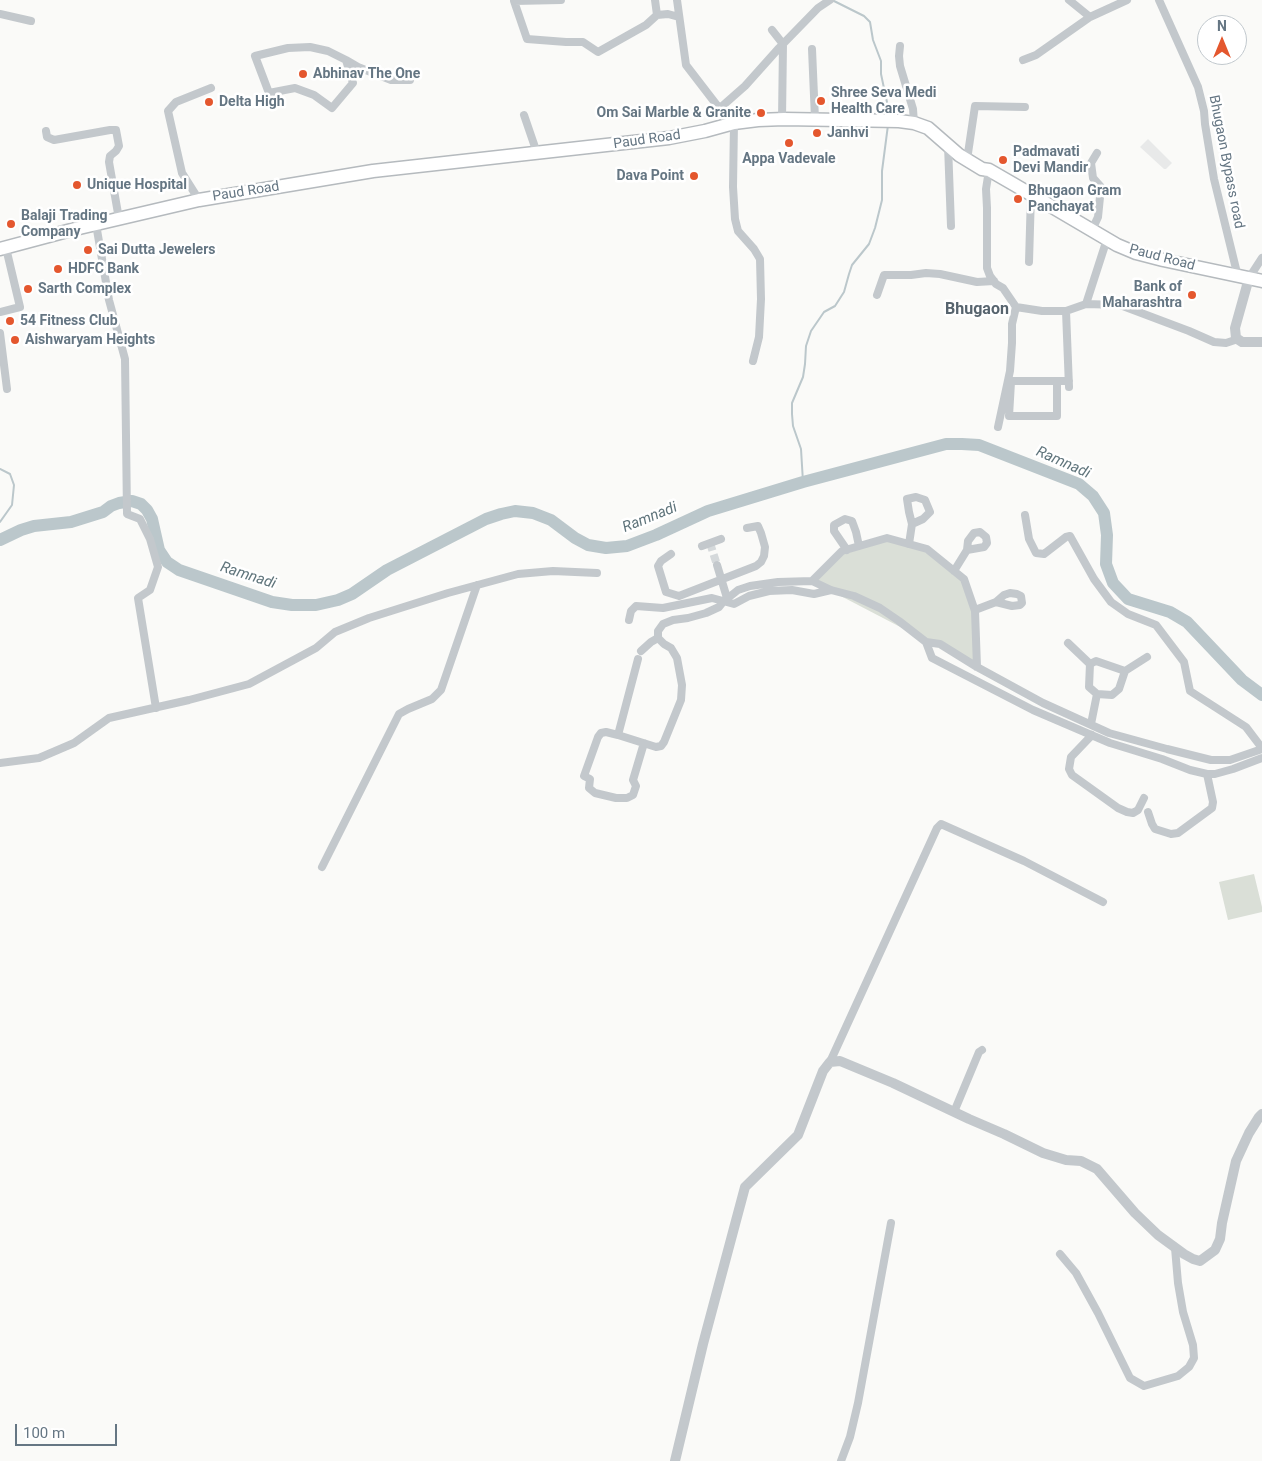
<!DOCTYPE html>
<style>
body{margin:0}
#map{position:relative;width:1262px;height:1461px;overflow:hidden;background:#fafaf8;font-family:Roboto,sans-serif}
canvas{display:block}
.north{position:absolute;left:1197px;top:15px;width:50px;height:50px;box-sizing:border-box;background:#fff;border:1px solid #c1c8cd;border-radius:50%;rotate:0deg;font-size:14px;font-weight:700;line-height:20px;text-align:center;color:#657683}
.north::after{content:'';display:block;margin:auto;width:18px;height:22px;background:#e4572e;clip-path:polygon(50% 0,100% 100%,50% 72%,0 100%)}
.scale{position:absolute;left:15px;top:1424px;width:102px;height:22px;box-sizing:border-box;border:2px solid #657683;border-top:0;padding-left:6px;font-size:15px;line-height:18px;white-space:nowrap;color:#657683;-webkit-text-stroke:4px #fff;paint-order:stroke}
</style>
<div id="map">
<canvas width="1262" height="1461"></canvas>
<div class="north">N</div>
<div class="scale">100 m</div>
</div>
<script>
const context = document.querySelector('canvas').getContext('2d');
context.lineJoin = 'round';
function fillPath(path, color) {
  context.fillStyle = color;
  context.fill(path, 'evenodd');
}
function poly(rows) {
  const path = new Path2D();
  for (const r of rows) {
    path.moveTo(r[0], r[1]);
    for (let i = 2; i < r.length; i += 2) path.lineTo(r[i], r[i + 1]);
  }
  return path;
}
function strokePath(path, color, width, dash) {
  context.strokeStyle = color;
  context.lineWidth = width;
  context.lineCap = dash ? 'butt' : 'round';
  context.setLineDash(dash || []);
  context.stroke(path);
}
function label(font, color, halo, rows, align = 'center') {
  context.font = font + ' Roboto,sans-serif';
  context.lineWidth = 5;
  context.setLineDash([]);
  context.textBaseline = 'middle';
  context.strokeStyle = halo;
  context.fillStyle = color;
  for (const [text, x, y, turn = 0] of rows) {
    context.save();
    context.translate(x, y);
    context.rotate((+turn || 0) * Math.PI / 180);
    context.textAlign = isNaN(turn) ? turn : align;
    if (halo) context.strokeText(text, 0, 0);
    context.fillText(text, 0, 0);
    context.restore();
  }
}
fillPath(poly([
 [1148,139,1172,163,1166,169,1164,169,1140,147]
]), '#e8e9e9');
fillPath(poly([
 [887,538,927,549,964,579,975,611,977,667,812,581,842,551],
 [1254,874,1262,907,1262,912,1228,920,1219,882]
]), '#dadfd7');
strokePath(poly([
 [834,1,864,16,870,22,873,40,881,61,881,74,888,107,888,115],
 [0,469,10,474,14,485,12,505,0,522],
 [803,482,801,449,793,426,792,414,792,403,803,377,805,364,806,346,811,331,824,312,835,306,844,292,849,274,852,265,869,244,875,228,882,200,882,171,888,125]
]), '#bbc7cb', 2);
strokePath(poly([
 [0,540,21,530,34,526,71,522,103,512,111,506,119,503,132,501,141,504,147,510,152,519,159,550,167,562,179,570,272,602,292,605,316,605,338,600,352,594,387,570,486,519,501,514,515,511,533,513,551,520,575,538,588,545,606,548,627,546,656,535,708,511,803,482,946,444,962,444,979,445,1079,484,1093,496,1104,513,1107,535,1106,564,1113,583,1128,599,1170,612,1187,622,1242,680,1262,695]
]), '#bbc7cb', 12);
strokePath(poly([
 [710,543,717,565]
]), '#d5d9db', 8, [8, 4]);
const primary = poly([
 [0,249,75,229,199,200,373,171,669,138,705,131,734,123,758,120,784,119,899,121,914,123,928,128,959,155,982,169,989,170,1015,185,1117,245,1136,253,1163,260,1262,281]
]);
strokePath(primary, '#b5babe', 15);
strokePath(poly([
 [561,0,514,1,527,39,566,42,583,42,598,52,646,25,657,15,668,14,679,17],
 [655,0,657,15],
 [677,0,686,65,716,104,734,123,733,187,735,219,738,231,754,249,760,259,761,299,759,337,753,361],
 [1069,0,1090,17],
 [1159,0,1198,87,1204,111,1205,124,1214,179,1238,277],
 [0,14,31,21],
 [772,30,783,44,782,119],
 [900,46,899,56,900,66,913,109,914,123],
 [812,49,815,119],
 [346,60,353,83,332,108,314,95,295,88,269,93,255,56,288,48,310,47,328,51,346,60,358,67,391,80,410,80],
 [1023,60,1036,55,1090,17,1127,0],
 [720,108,745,86,779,48,818,8,830,0],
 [524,115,537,153],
 [46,131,47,137,54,140,110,130,116,130,119,146,116,151,110,156,109,162,119,219],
 [948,145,951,226],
 [967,160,975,106,1025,107],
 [989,170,986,189,987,208,987,268,990,276,996,284,1003,288,1016,307,1042,311,1066,311,1086,304],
 [199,200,182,173,168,111,176,102,211,88],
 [96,224,109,300,125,359,127,514,140,519,150,539,158,567,150,590,138,598,156,708],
 [1092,230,1098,217,1101,187,1093,178,1091,163,1097,153],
 [1107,239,1086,304,1120,305,1189,331,1214,342,1226,343,1238,339],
 [1029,262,1031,194],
 [1249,278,1262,258],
 [877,295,884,275,911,275,926,273,940,274,977,282,994,281],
 [1066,311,1069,387],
 [0,312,20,307,6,248],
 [0,333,7,389],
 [1057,382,1057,416,1009,416,1011,382,1013,381,1069,381],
 [998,427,1010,371,1012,343,1012,324,1016,307],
 [1025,515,1029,539,1036,553,1044,554,1066,537,1070,536,1094,579,1111,602,1128,614,1156,625,1184,662,1190,691,1246,727,1262,748],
 [909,544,912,524,909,512,907,499,916,497,925,500,930,512,923,519,912,524],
 [702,546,721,539],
 [847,550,834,531,834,525,845,519,852,521,856,532,859,546],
 [671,554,661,561,658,566,666,592,679,596,756,566,761,562,764,556,765,547,761,533,758,526,747,528],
 [717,565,727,598],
 [954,571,967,550,968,541,974,533,980,532,986,537,987,543,984,547,967,550],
 [812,581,842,551,887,538,927,549,964,579,975,611,977,667],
 [975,610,996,602,1004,595,1010,593,1017,594,1021,596,1022,603,1020,605,1012,606,996,602],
 [629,620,631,611,636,606,663,608,712,598,734,604,749,596,769,591,792,590,814,594,831,590],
 [926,642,940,644,977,667,1043,703,1109,733,1167,749,1211,760,1230,760,1262,749],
 [1068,643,1090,664],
 [641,651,651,642,658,638],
 [1125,671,1147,657],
 [1091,724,1097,694,1089,687,1090,664,1096,661,1125,671,1119,689,1112,695,1097,694],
 [618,735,638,659],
 [1092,735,1071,757,1069,769,1072,775,1118,808,1127,812,1133,813,1138,810,1144,798],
 [644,743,633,780,636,786,633,795,627,798,616,798,595,793,589,788,590,779,584,776,598,737,601,733,606,732,618,735,656,747,661,746,664,742,681,700,682,685,677,658,671,648,664,644,658,638,658,631,663,624,673,620,688,618,706,613,719,607,723,602,738,590,750,586,778,582,812,581,831,590,854,596,880,608,899,621,926,642,932,658,1033,710,1110,743,1162,759,1190,770,1207,774,1215,774,1233,769,1262,758],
 [0,763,39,758,74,743,109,718,189,700,249,684,316,648,335,632,369,618,448,593,518,574,553,571,597,573],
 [1148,812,1152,824,1155,829,1171,834,1178,833,1212,808,1213,802,1207,774],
 [322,867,399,714,408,709,432,699,441,690,477,585],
 [830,1062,937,828,941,824,1024,861,1103,902],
 [954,1112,979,1052,982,1050],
 [1060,1254,1076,1273,1098,1313,1130,1378,1144,1386,1178,1376,1189,1367,1194,1358,1193,1345,1183,1312,1178,1283,1175,1248],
 [841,1461,850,1437,858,1403,891,1223]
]), '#c3c8cc', 8);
strokePath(poly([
 [1249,278,1235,328,1236,338,1242,342,1262,342],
 [675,1461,703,1344,745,1187,798,1135,823,1071,830,1062,840,1061,893,1083,969,1119,1004,1134,1043,1153,1066,1160,1081,1161,1097,1169,1135,1213,1158,1235,1184,1254,1193,1259,1200,1261,1215,1250,1220,1239,1222,1223,1236,1161,1249,1133,1259,1117,1262,1114]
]), '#c3c8cc', 10);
strokePath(primary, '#fff', 12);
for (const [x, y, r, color] of [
 [303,74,5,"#e4572e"],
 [821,101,5,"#e4572e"],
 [209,102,5,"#e4572e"],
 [761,113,5,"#e4572e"],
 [817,133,5,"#e4572e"],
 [789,143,5,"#e4572e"],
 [1003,160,5,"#e4572e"],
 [694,176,5,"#e4572e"],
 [77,185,5,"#e4572e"],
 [1018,199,5,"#e4572e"],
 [11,224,5,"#e4572e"],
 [88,250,5,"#e4572e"],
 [58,269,5,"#e4572e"],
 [28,289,5,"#e4572e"],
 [1192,295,5,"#e4572e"],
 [10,321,5,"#e4572e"],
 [15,340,5,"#e4572e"]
]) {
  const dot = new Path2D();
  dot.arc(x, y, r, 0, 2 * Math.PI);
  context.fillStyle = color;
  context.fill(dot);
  strokePath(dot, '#fff', 2);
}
label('bold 14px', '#657683', '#fff', [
 ["Abhinav The One",313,74],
 ["Shree Seva Medi",831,93],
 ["Health Care",831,109],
 ["Delta High",219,102],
 ["Om Sai Marble & Granite",751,113,"right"],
 ["Janhvi",827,133],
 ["Padmavati",1013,152],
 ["Devi Mandir",1013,168],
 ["Appa Vadevale",789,159,"center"],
 ["Dava Point",684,176,"right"],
 ["Unique Hospital",87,185],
 ["Bhugaon Gram",1028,191],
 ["Panchayat",1028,207],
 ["Balaji Trading",21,216],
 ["Company",21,232],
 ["Sai Dutta Jewelers",98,250],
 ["HDFC Bank",68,269],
 ["Bank of",1182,287,"right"],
 ["Maharashtra",1182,303,"right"],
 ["Sarth Complex",38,289],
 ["54 Fitness Club",20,321],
 ["Aishwaryam Heights",25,340]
], 'left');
label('14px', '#657683', '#fff', [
 ["Paud Road",647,140,-8],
 ["Bhugaon Bypass road",1226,162,79],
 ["Paud Road",246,192,-9],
 ["Paud Road",1162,258,15]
]);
label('italic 15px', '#60757c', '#fff', [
 ["Ramnadi",1063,463,24],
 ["Ramnadi",650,518,-22],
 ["Ramnadi",248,576,18]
]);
label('bold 16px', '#57646e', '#fff', [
 ["Bhugaon",977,310]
]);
</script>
